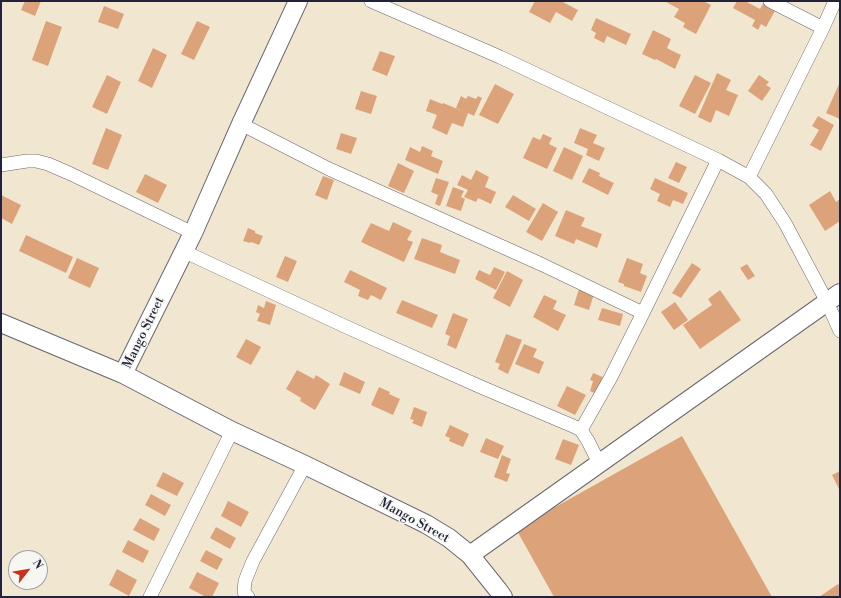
<!DOCTYPE html>
<style>
body{margin:0}
#map{position:relative;width:841px;height:598px;overflow:hidden;background:#f1e7d1;font-family:"Libre Bodoni",serif}
canvas{display:block}
.frame{position:absolute;inset:0;border:2px solid #22223b;pointer-events:none}
.north{position:absolute;left:8px;top:550px;width:40px;height:40px;box-sizing:border-box;background:#f6f6f2;border:1px solid #a1a1a9;border-radius:50%;rotate:59deg;font-size:11px;font-weight:700;line-height:16px;text-align:center;color:#22223b}
.north::after{content:'';display:block;margin:auto;width:14px;height:18px;background:#c8321e;clip-path:polygon(50% 0,100% 100%,50% 72%,0 100%)}
</style>
<div id="map">
<canvas width="841" height="598"></canvas>
<div class="frame"></div>
<div class="north">N</div>
</div>
<script>
const context = document.querySelector('canvas').getContext('2d');
context.lineJoin = 'round';
function fillPath(path, color) {
  context.fillStyle = color;
  context.fill(path, 'evenodd');
}
function poly(rows) {
  const path = new Path2D();
  for (const r of rows) {
    path.moveTo(r[0], r[1]);
    for (let i = 2; i < r.length; i += 2) path.lineTo(r[i], r[i + 1]);
  }
  return path;
}
function strokePath(path, color, width, dash) {
  context.strokeStyle = color;
  context.lineWidth = width;
  context.lineCap = dash ? 'butt' : 'round';
  context.setLineDash(dash || []);
  context.stroke(path);
}
function label(font, color, halo, rows, align = 'center') {
  context.font = font + ' "Libre Bodoni",serif';
  context.lineWidth = 3;
  context.setLineDash([]);
  context.textBaseline = 'middle';
  context.strokeStyle = halo;
  context.fillStyle = color;
  for (const [text, x, y, turn = 0] of rows) {
    context.save();
    context.translate(x, y);
    context.rotate((+turn || 0) * Math.PI / 180);
    context.textAlign = isNaN(turn) ? turn : align;
    if (halo) context.strokeText(text, 0, 0);
    context.fillText(text, 0, 0);
    context.restore();
  }
}
fillPath(poly([
 [25,1,41,1,35,16,21,10],
 [535,1,561,1,578,10,572,21,556,12,550,23,529,12],
 [666,1,703,1,711,5,696,34,683,27,685,23,674,17,679,9,666,2],
 [737,1,745,1,760,9,764,2,776,9,766,27,761,24,758,30,752,26,755,20,733,8],
 [104,6,124,14,118,29,98,22],
 [596,18,631,34,626,45,607,36,604,43,594,38,596,33,591,30],
 [46,21,62,27,48,66,32,60],
 [197,21,210,27,194,60,181,54],
 [653,30,671,39,667,48,681,55,675,69,656,59,655,60,642,54],
 [153,48,167,55,152,88,138,81],
 [380,51,395,56,387,76,372,70],
 [717,73,731,80,726,90,738,95,729,116,716,110,711,123,698,117],
 [107,75,121,82,107,114,92,107],
 [695,75,711,83,695,114,679,106],
 [759,75,769,82,766,85,771,88,762,101,748,91],
 [840,82,840,119,826,113],
 [495,84,514,94,498,124,479,115],
 [361,91,377,96,371,114,355,109],
 [461,96,466,99,468,96,476,99,478,96,482,98,474,116,468,113,463,127,452,123,447,135,432,128,437,115,426,111,430,99,442,104,443,103,465,112,456,108],
 [818,116,834,125,821,151,810,145,819,130,812,126],
 [106,128,122,135,108,170,92,164],
 [580,128,597,135,593,143,605,148,599,161,586,155,588,149,574,143],
 [341,133,357,138,351,154,336,149],
 [543,134,552,138,549,144,557,148,547,169,523,158,533,137,540,140],
 [422,146,433,151,431,156,443,161,438,174,405,160,410,147,420,152],
 [564,147,583,156,572,180,553,171],
 [676,162,687,167,679,183,668,178],
 [398,163,414,171,404,193,388,186],
 [589,168,600,173,599,176,614,183,608,195,582,182],
 [476,170,489,177,485,187,496,192,491,204,478,198,476,202,464,197,468,190,457,185,462,175,471,180],
 [145,174,167,185,158,203,136,192],
 [323,176,334,180,327,200,315,195],
 [436,178,449,182,440,206,435,204,438,195,431,192],
 [655,178,688,193,683,204,673,200,670,207,657,201,660,194,650,189],
 [453,187,464,191,461,197,465,199,461,211,446,206],
 [830,191,836,202,840,199,840,221,825,231,809,205],
 [1,195,21,205,12,224,1,218],
 [513,195,536,209,529,221,505,207],
 [543,203,558,212,542,241,526,232],
 [566,210,585,218,581,226,602,234,597,248,576,239,574,244,555,236],
 [393,222,412,231,407,240,413,242,404,262,361,242,371,223,389,231],
 [248,228,255,231,255,233,263,236,259,245,251,242,250,243,243,241],
 [26,235,73,257,66,273,19,251],
 [422,238,442,245,440,252,460,260,455,274,414,259],
 [285,256,297,261,288,282,276,277],
 [77,258,99,268,90,288,68,278],
 [627,258,643,264,640,273,647,276,641,292,624,286,624,284,618,282],
 [692,263,701,269,681,298,672,293],
 [747,264,755,276,748,280,740,268],
 [494,267,505,272,496,290,475,279,479,270,490,275],
 [350,270,387,288,381,300,371,295,368,300,358,296,360,290,344,282],
 [507,271,523,280,510,307,493,298],
 [579,289,594,294,589,310,574,305],
 [720,290,741,320,700,349,683,325,712,305,708,299],
 [544,295,557,301,553,309,566,315,558,331,533,317],
 [402,300,438,315,432,328,396,313],
 [266,301,276,305,270,325,257,321,260,314,256,312,258,305,264,308],
 [675,302,688,320,674,330,661,312],
 [602,308,623,314,620,326,598,320],
 [453,313,468,319,456,349,447,345,450,336,445,334],
 [506,334,522,340,508,374,498,369,500,364,495,362],
 [246,339,261,347,251,365,236,357],
 [524,344,537,349,533,357,544,362,539,374,515,364],
 [297,370,314,379,316,375,330,384,315,410,300,401,301,398,286,389],
 [344,372,365,382,360,394,339,385],
 [593,373,605,378,599,395,590,391,593,381,590,380],
 [567,386,586,395,575,415,557,406],
 [379,387,390,392,389,394,400,399,393,415,371,405],
 [414,407,427,412,422,427,412,423,414,420,410,419],
 [450,425,469,434,463,447,449,441,450,438,445,436],
 [682,436,772,597,554,597,516,529],
 [486,438,504,446,498,459,480,452],
 [563,439,579,445,571,465,555,459],
 [502,455,511,459,506,473,510,474,507,482,494,477],
 [840,471,840,491,832,475],
 [163,472,184,483,177,496,156,486],
 [151,494,171,505,165,516,145,505],
 [228,501,249,512,241,527,221,516],
 [140,518,160,529,154,541,133,530],
 [216,527,236,538,230,549,210,538],
 [128,540,149,551,143,563,122,552],
 [206,550,223,559,217,570,200,561],
 [117,569,137,580,129,596,109,585],
 [197,572,219,583,212,597,206,597,189,588],
 [838,584,840,587,840,597,819,597]
]), '#dca37a');
const street = poly([
 [371,1,500,57,718,160,749,177,766,194,785,223,827,302,840,331],
 [770,1,823,28],
 [241,124,329,169,543,265,643,313],
 [1,165,27,161,36,161,48,164,71,174,193,233],
 [749,177,823,28,835,1],
 [183,251,351,329,481,387,573,426,581,430,588,441,599,463],
 [581,430,611,377,643,313,718,160],
 [150,597,232,431],
 [248,597,244,592,245,581,253,561,305,465]
]);
const secondary = poly([
 [298,1,241,124,193,233,123,374,232,431,305,465,426,524,449,538,470,555,498,590,503,597],
 [1,323,123,374],
 [470,555,827,302,840,293]
]);
strokePath(street, '#6a6770', 14);
strokePath(secondary, '#6a6770', 20);
strokePath(street, '#fff', 13);
strokePath(secondary, '#fff', 18);
label('13px', '#22223b', '#f6f6f2', [
 ["Mango Street",144,333,-64],
 ["Mango Street",414,521,29]
]);
</script>
